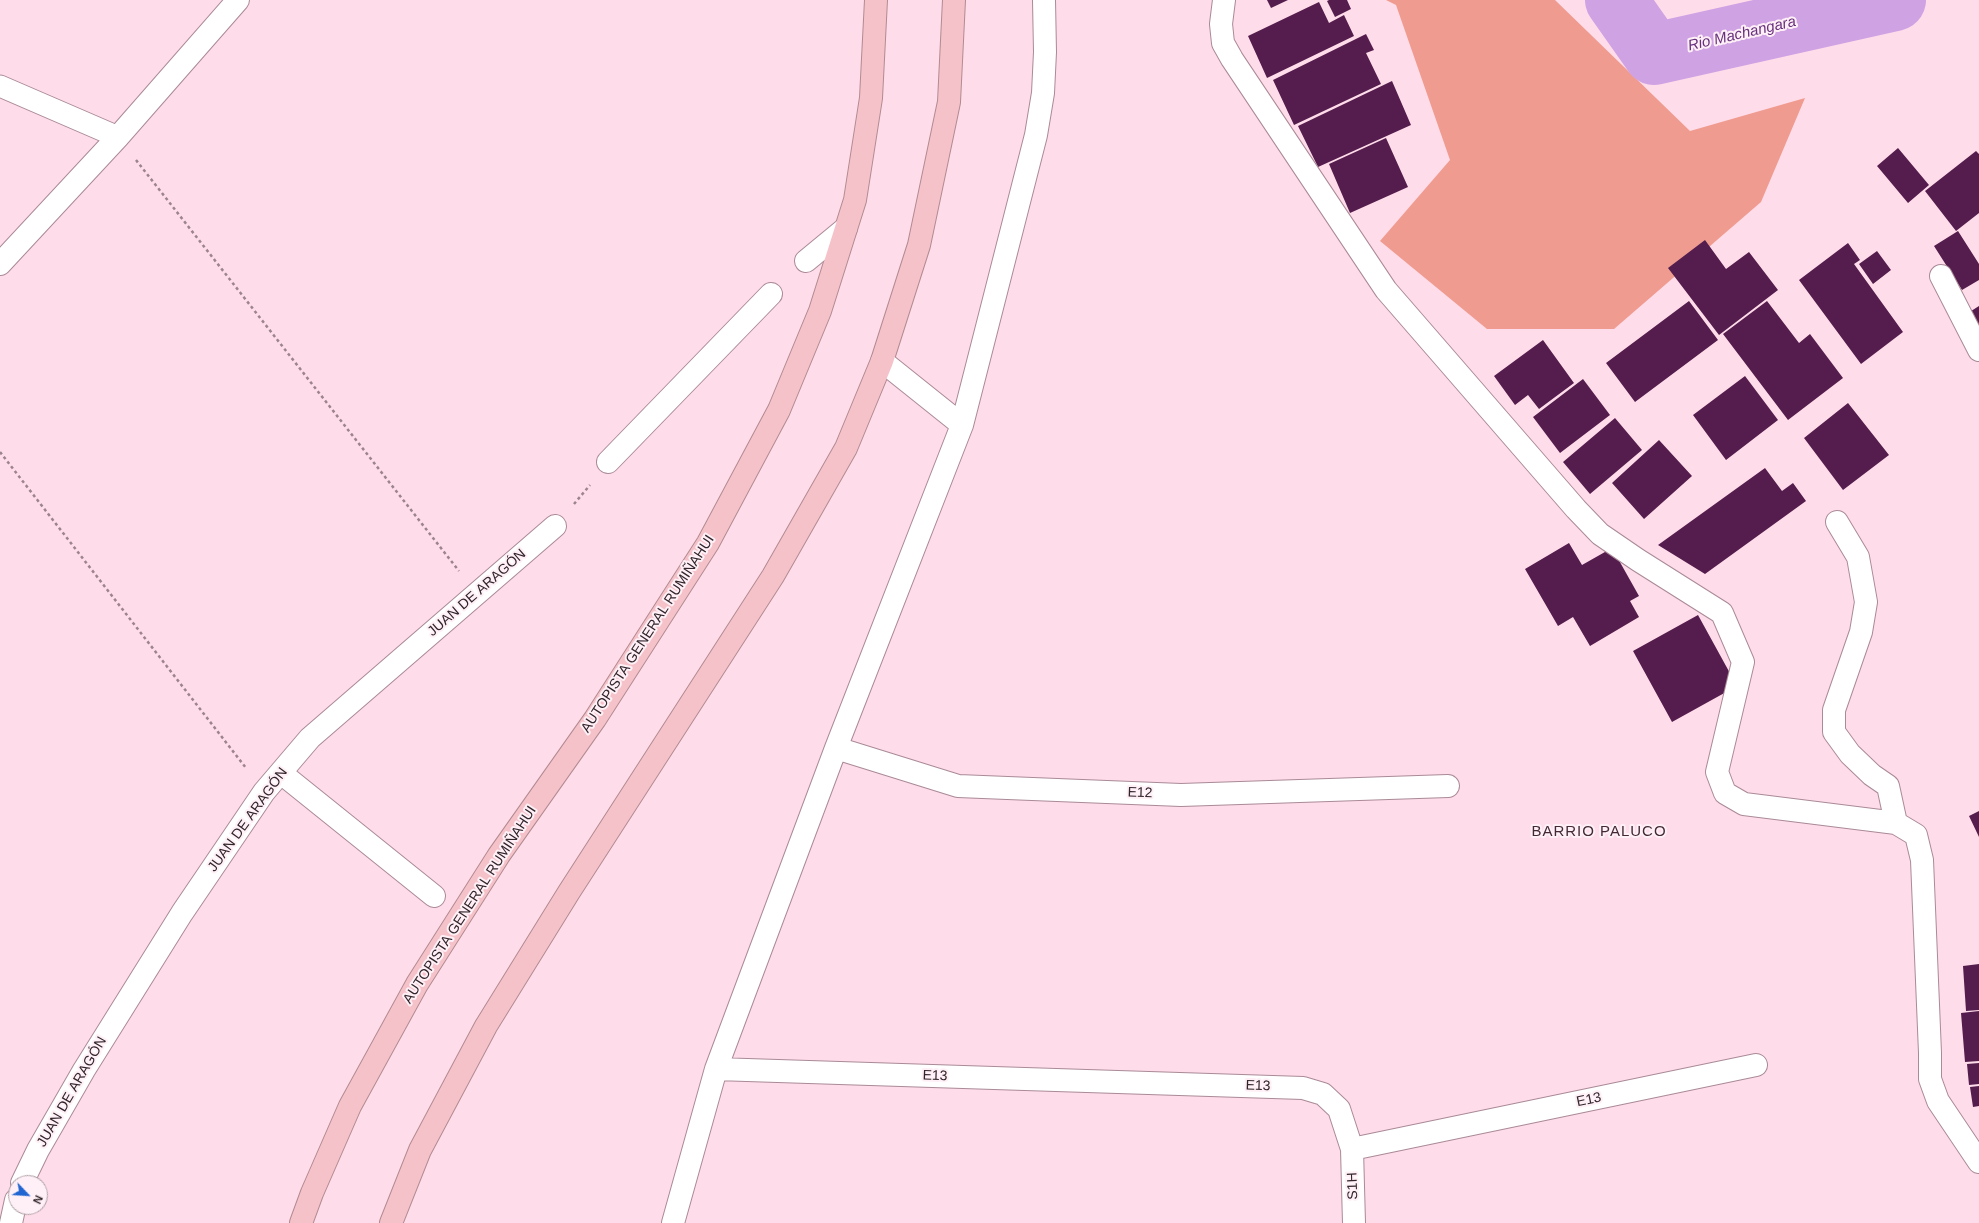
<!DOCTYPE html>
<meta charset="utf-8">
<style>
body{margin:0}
#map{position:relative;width:1979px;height:1223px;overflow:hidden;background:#ffdcea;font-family:Helvetica,sans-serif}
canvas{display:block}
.north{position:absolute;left:8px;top:1175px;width:40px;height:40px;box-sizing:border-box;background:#fef0f6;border:1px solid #ac9fa4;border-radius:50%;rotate:115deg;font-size:11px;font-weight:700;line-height:16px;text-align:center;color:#31252a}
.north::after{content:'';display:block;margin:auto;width:14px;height:18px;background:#2065d1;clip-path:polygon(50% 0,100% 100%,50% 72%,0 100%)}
</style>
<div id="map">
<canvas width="1979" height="1223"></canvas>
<div class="north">N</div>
</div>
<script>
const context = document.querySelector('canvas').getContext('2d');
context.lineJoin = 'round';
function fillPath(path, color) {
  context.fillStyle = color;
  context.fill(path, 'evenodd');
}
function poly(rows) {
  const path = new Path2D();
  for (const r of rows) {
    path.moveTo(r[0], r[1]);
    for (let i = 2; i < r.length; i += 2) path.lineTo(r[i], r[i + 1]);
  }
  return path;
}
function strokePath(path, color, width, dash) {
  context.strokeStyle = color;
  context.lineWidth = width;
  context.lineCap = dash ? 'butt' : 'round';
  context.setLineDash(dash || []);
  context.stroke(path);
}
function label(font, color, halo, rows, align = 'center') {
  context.font = font + ' Helvetica,sans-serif';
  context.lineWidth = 4;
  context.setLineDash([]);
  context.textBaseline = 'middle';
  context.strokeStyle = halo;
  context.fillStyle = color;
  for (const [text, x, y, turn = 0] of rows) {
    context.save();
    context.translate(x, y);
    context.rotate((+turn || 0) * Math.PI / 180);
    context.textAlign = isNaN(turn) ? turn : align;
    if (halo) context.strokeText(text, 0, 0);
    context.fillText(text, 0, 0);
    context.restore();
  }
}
fillPath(poly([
 [1386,0,1555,0,1690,131,1805,98,1761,202,1614,329,1487,329,1380,241,1450,160,1396,5]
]), '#f09b8f');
strokePath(poly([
 [1616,0,1654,54,1895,0]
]), '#cfa2e4', 62);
fillPath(poly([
 [1267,0,1288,0,1271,8],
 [1329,0,1347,0,1351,9,1335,17,1327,1],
 [1319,2,1329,23,1344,15,1354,36,1267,78,1248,36],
 [1366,34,1374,50,1366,53,1381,84,1294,125,1273,80],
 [1392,81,1411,125,1318,167,1298,126],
 [1386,138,1408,187,1350,213,1329,164],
 [1898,148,1929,185,1908,203,1877,166],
 [1976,151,1979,154,1979,213,1956,231,1925,191],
 [1958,231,1979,264,1979,280,1962,290,1934,246],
 [1705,240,1726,269,1749,252,1778,290,1719,335,1668,268],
 [1848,243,1860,260,1854,264,1903,332,1861,364,1799,280],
 [1877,251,1891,270,1873,284,1859,264],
 [1689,301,1718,340,1635,402,1606,363],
 [1767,301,1799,343,1810,334,1843,378,1788,420,1723,334],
 [1979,306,1979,330,1968,313],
 [1543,340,1574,383,1539,409,1528,395,1515,405,1494,376],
 [1745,376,1778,420,1726,460,1693,415],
 [1583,379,1610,415,1560,453,1533,417],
 [1848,403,1889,455,1843,490,1804,438],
 [1615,418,1642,450,1590,494,1563,462],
 [1659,440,1692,476,1644,519,1612,483],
 [1765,468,1782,491,1793,483,1806,501,1705,574,1658,545],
 [1569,543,1582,565,1612,548,1639,596,1630,601,1639,617,1590,646,1573,617,1558,626,1525,569],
 [1698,615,1737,686,1672,722,1633,651],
 [1979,811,1979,837,1969,816],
 [1979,964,1979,1010,1966,1011,1963,966],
 [1979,1011,1979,1061,1965,1062,1961,1013],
 [1979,1063,1979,1084,1969,1085,1967,1064],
 [1979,1086,1979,1106,1973,1107,1970,1087]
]), '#541d4d');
const lane = poly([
 [0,86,118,137]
]);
const street = poly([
 [1224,0,1221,24,1223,43,1232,59,1386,290,1576,509,1600,534,1638,560,1722,613,1743,662,1717,772,1725,793,1744,804,1896,823,1916,835,1922,860,1930,1053,1930,1079,1938,1101,1979,1162],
 [806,261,846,228],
 [0,264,118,137,238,0],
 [1941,276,1979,350],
 [882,361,962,425],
 [608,462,771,294],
 [1837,522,1858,557,1866,602,1861,632,1834,710,1834,732,1850,754,1872,775,1888,786,1896,823],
 [836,748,958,786,1181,795,1448,786],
 [281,773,434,896],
 [716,1069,1303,1088,1323,1094,1339,1109,1352,1149,1354,1223],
 [1352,1149,1756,1065],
 [22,1183,38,1150,84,1070,182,913,264,792,310,738,555,526],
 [11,1223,16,1200],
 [673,1223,716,1069,836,748,962,425,1036,135,1043,93,1045,52,1044,0]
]);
const highway = poly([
 [301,1223,312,1193,350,1106,417,984,499,855,595,719,708,543,779,410,820,311,855,200,871,98,876,0],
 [391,1223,420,1150,486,1026,569,892,773,576,846,448,882,361,919,245,949,102,954,0]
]);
strokePath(lane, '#aa8a97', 23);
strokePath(street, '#aa8a97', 24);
strokePath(highway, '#b18b91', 24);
strokePath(poly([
 [136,160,459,571],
 [0,452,246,768],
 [574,504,590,485]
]), '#9c848e', 2.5, [3, 3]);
strokePath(lane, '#fff', 21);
strokePath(street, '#fff', 22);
strokePath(highway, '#f6c2c9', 22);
label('14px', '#31252a', '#fef0f6', [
 ["JUAN DE ARAGÓN",477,593,-41],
 ["AUTOPISTA GENERAL RUMIÑAHUI",648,634,-57],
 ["E12",1140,793,2],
 ["JUAN DE ARAGÓN",248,820,-54],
 ["AUTOPISTA GENERAL RUMIÑAHUI",470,905,-57],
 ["E13",935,1076,2],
 ["E13",1258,1086,2],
 ["JUAN DE ARAGÓN",72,1092,-60],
 ["E13",1589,1100,-12],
 ["S1H",1353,1186,-92]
]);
label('italic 15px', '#67307e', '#fef0f6', [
 ["Rio Machangara",1742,34,-13]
]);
context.letterSpacing = '1px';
label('15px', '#432935', '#fef0f6', [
 ["BARRIO PALUCO",1599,832]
]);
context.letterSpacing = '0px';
</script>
